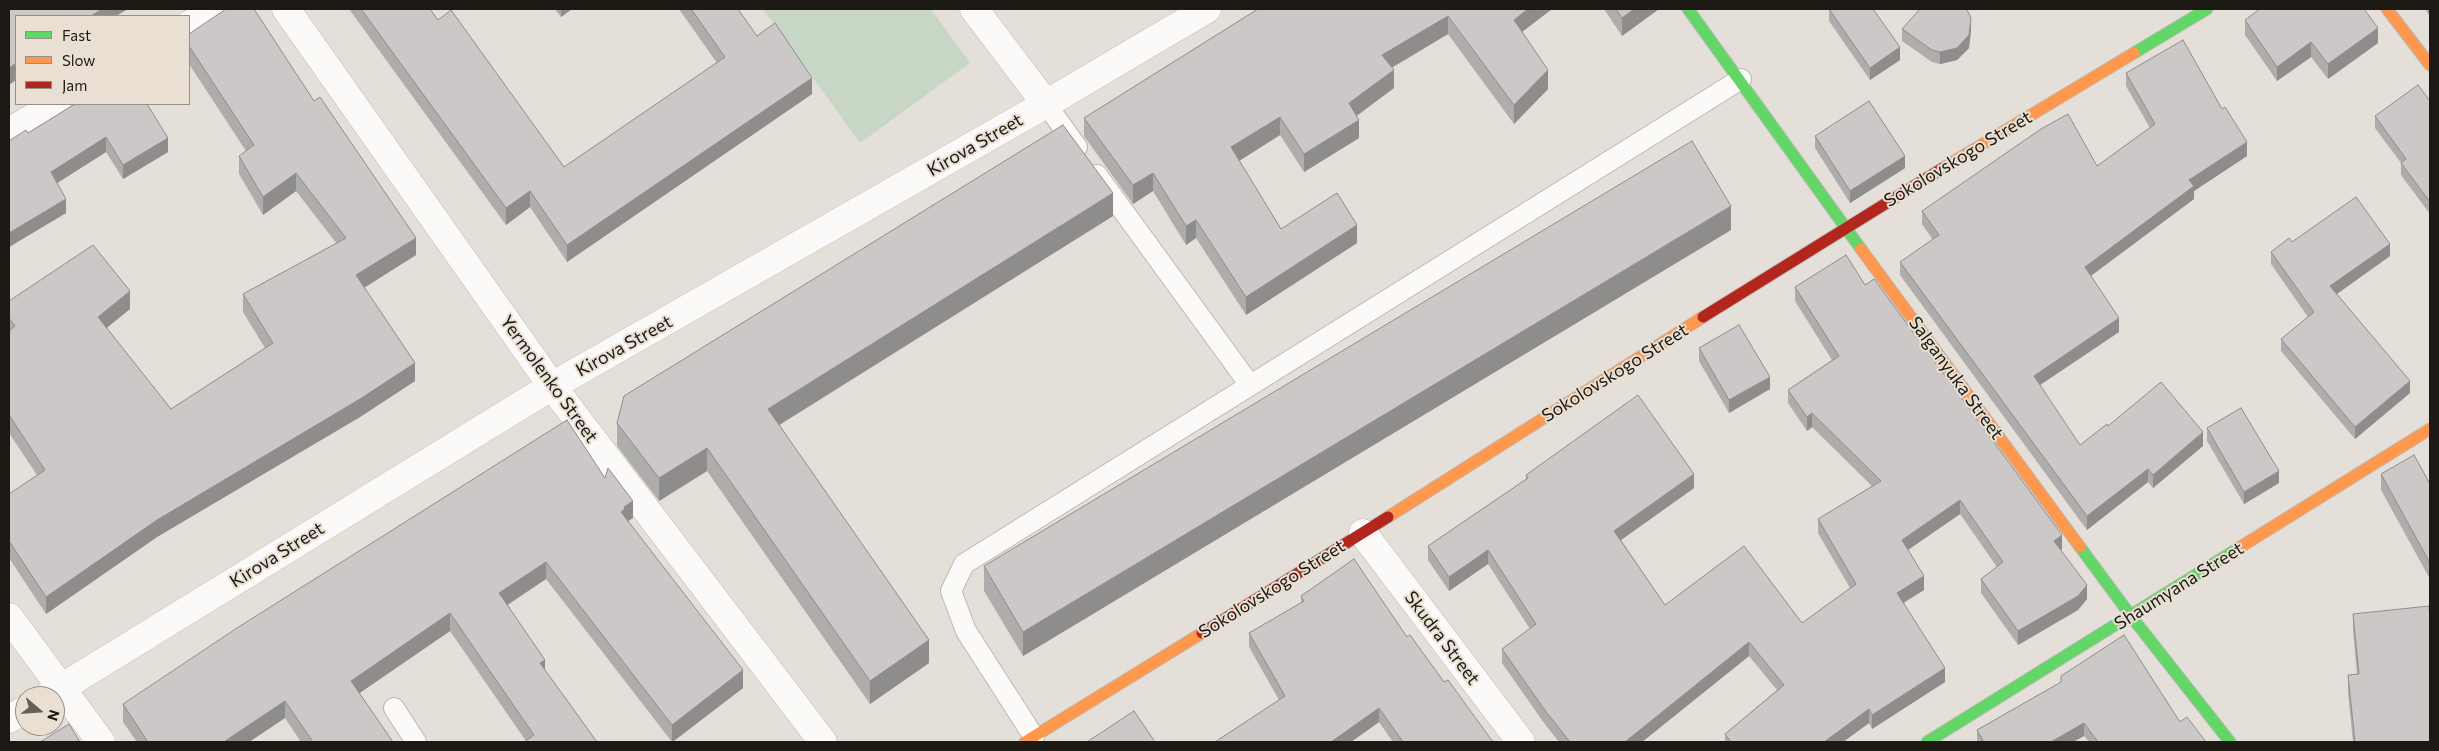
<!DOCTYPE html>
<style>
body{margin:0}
#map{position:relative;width:2439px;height:751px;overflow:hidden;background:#e4dfd8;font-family:Commissioner,sans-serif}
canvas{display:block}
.frame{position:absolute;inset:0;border:10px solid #1c1914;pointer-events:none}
.legend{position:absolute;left:15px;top:15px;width:175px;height:90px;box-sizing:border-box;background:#e9e0d3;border:1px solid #979087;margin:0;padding:6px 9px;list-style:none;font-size:15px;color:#1c1914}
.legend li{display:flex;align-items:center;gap:10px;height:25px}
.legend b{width:25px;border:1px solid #979087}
.north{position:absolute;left:15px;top:686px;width:50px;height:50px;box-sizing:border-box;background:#e9e0d3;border:1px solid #979087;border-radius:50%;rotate:108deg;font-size:14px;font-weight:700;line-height:20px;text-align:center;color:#1c1914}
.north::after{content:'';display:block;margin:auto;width:18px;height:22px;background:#625e59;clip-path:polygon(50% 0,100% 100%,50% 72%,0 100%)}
</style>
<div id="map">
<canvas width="2439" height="751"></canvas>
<div class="frame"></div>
<ul class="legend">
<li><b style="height:6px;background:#63d668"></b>Fast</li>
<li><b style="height:6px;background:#ff974d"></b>Slow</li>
<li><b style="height:6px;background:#b3261e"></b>Jam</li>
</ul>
<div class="north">N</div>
</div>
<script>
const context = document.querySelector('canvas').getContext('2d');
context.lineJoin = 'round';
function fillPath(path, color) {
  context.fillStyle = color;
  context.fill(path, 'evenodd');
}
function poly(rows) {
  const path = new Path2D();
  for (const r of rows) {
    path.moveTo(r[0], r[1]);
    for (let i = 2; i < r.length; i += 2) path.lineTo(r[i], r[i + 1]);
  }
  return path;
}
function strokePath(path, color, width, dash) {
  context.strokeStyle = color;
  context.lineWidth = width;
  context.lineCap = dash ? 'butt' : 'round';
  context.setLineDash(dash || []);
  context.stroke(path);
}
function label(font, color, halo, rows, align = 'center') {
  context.font = font + ' Commissioner,sans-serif';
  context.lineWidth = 4;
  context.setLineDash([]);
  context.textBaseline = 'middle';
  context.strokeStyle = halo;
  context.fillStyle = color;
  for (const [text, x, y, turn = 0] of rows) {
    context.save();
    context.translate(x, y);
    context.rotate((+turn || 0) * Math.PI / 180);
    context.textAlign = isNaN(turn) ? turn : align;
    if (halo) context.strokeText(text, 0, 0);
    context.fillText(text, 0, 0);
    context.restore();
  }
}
fillPath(poly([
 [763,9,931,9,970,63,860,143]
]), '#c8d7c5');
const lane = poly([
 [1046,104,1077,147],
 [1097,175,1250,385],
 [394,708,416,742],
 [1034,737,966,631,951,591,964,564,1741,79]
]);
const street = poly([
 [286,9,552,386,823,742],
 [974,9,1046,104],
 [189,25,216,9],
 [9,132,56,104],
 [1363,533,1521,742],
 [9,617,101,742],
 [48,696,552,386,1046,104,1207,9],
 [9,719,25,710]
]);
const fast = poly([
 [1688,9,1861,249],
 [2134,53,2207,9],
 [2080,547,2131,616,2230,742],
 [1927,742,2242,546]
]);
const slow = poly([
 [2387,9,2430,65],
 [1943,168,2134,53],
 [1861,249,2080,547],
 [1388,517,1703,317],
 [2242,546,2430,429],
 [1025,742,1202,633]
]);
const jam = poly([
 [1703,317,1943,168],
 [1202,633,1388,517]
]);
strokePath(lane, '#bcb8b3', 22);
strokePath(street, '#bcb8b3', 29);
strokePath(fast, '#bcb8b3', 13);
strokePath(slow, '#bcb8b3', 13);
strokePath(jam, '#bcb8b3', 13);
strokePath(lane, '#fbfaf9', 20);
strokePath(street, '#fbfaf9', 28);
strokePath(fast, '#63d668', 11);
strokePath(slow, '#ff974d', 11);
strokePath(jam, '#b3261e', 11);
fillPath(poly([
 [349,9,430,9,438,20,564,167,717,63,679,9,738,9,757,36,812,94,567,262,530,207,506,225],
 [555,9,572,9,561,17],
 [1258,9,1552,9,1522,32,1548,89,1514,124,1448,34,1392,68,1394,88,1357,116,1359,138,1304,172,1280,135,1239,161,1281,229,1357,243,1246,315,1196,238,1186,245,1153,191,1133,204,1084,136,1084,118],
 [1604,9,1659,9,1622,36],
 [1829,9,1900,60,1870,80,1829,21],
 [2425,9,2430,9,2430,17],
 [2245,20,2378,43,2328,79,2311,57,2277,81,2245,35],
 [1902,29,1971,30,1969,48,1957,60,1940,64,1932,62,1902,41],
 [189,34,416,255,364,287,415,381,360,417,157,537,46,614,9,558,9,494,37,475,9,433,9,301,130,309,106,328,171,409,265,348,243,312,243,294,337,244,296,191,263,215,239,174,239,156,246,151,189,64],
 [2126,73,2247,156,2194,191,2194,199,2091,276,2119,332,2040,385,2080,445,2108,426,2203,446,2153,488,2148,482,2087,530,1900,275,1900,262,1933,240,1922,224,1922,211,2097,166,2150,128,2126,86],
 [2430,101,2430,214,2401,175,2401,163,2375,128,2375,116],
 [75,104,168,152,123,179,106,152,57,183,66,213,9,247,9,141,28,133],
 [1815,136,1905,168,1850,203,1815,148],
 [1113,216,779,425,929,663,870,704,707,471,659,501,617,446,617,423],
 [1731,230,1023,656,984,591,984,566],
 [2292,242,2390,256,2336,294,2410,393,2355,439,2281,351,2281,339,2308,317,2271,264,2271,252],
 [1865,285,2062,549,2061,550,2087,599,2078,610,2018,645,1981,593,1981,579,1997,567,1960,514,1908,550,1924,590,1904,603,1945,682,1872,729,1869,723,1843,742,1725,742,1725,734,1777,690,1749,656,1642,742,1559,742,1544,723,1502,663,1502,649,1530,629,1488,564,1449,591,1428,560,1428,546,1526,479,1526,475,1694,488,1621,540,1665,605,1802,623,1850,588,1818,533,1818,519,1872,486,1812,427,1807,431,1788,403,1788,390,1832,360,1795,301,1795,287],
 [1699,348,1770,389,1729,413,1699,361],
 [2207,428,2279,483,2244,504,2207,441],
 [2381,474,2430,484,2430,579,2381,490],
 [605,478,633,518,628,521,743,688,673,742,672,742,546,579,508,605,545,670,597,742,526,741,450,631,359,693,393,742,301,742,285,718,249,742,137,742,123,722,123,704],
 [1301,596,1407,637,1493,742,1393,742,1379,722,1351,742,1215,742,1279,700,1249,647,1249,633,1301,603],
 [2353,614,2430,742,2353,742,2348,693,2348,675,2357,675,2353,631],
 [2061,682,2180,722,2206,742,2089,742,2084,736,2073,742,1977,742,1977,730]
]), '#afacac');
fillPath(poly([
 [102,9,128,9,116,16,91,16],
 [561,9,572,9,561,17],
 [1528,9,1552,9,1514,38,1514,20],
 [1634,9,1659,9,1622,36,1622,18],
 [1448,16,1448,34,1382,73,1382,55],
 [1971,18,1971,30,1969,48,1957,60,1940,64,1940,52],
 [2378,28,2378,43,2328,79,2328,64],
 [2311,42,2311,57,2277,81,2277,67],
 [1900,47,1900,60,1870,80,1870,68],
 [16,63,16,80,9,85,9,68],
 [1394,70,1394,88,1349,121,1349,103],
 [1548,70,1548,89,1514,124,1514,105],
 [812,78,812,94,567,262,567,245],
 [1280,117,1280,135,1231,166,1231,147],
 [1359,120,1359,138,1304,172,1304,154],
 [106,137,106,152,51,187,51,172],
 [168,138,168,152,123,179,123,165],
 [2247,142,2247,156,2194,191,2194,199,2085,280,2085,267,2189,180],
 [1905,156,1905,168,1850,203,1850,191],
 [296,173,296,191,263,215,263,197],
 [1153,173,1153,191,1133,204,1133,185],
 [530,191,530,207,506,225,506,208],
 [1113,193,1113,216,768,432,768,409],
 [66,199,66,213,9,247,9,233],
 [1731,206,1731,230,1023,656,1023,632],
 [1196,220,1196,238,1186,245,1186,226],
 [1357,225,1357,243,1246,315,1246,297],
 [416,238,416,255,356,293,356,275],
 [2390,244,2390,256,2330,299,2330,286],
 [130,291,130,309,98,335,98,317],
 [2119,318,2119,332,2034,389,2034,376],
 [415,363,415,381,360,417,157,537,46,614,46,597,157,520],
 [1770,377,1770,389,1729,413,1729,400],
 [2410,381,2410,393,2355,439,2355,427],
 [1812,413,1812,427,1807,431,1807,417],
 [2203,432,2203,446,2153,488,2153,475],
 [707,448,707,471,659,501,659,478],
 [2148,469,2148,482,2087,530,2087,516],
 [2279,471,2279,483,2244,504,2244,492],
 [1694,474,1694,488,1614,545,1614,531],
 [1960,500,1960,514,1902,554,1902,540],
 [633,501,633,518,625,523,621,512,624,507],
 [2062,535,2062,549,2054,555,2054,541],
 [1488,550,1488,564,1449,591,1449,577],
 [546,562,546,579,499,610,499,593],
 [1924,576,1924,590,1897,606,1897,593],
 [2087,585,2087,599,2078,610,2018,645,2018,631],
 [450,613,450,631,351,699,351,681],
 [929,640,929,663,870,704,870,681],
 [1749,642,1749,656,1642,742,1625,742],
 [545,660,545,677,540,663],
 [1945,668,1945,682,1872,729,1872,715],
 [743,670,743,688,672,742,672,725],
 [285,701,285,718,249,742,225,742,225,741],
 [1379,708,1379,722,1351,742,1331,742],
 [1869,709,1869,723,1843,742,1824,742],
 [2084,723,2084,736,2073,742,2051,742]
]), '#8f8c8c');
const building = poly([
 [9,9,102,9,91,16,16,16,16,63,9,68,9,9],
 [226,9,254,9,314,101,320,97,416,238,356,275,415,363,360,399,157,520,46,597,9,541,9,494,45,470,9,415,9,331,15,326,9,318,9,301,93,245,130,291,98,317,171,409,273,343,243,294,346,238,296,173,263,197,239,156,254,145,189,46,189,34,226,9],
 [361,9,430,9,438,20,451,10,564,167,725,57,691,9,738,9,757,36,775,23,812,78,567,245,530,191,506,208,361,9],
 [1258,9,1528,9,1514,20,1548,70,1514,105,1448,16,1382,55,1394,70,1349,103,1359,120,1304,154,1280,117,1231,147,1281,229,1337,193,1357,225,1246,297,1196,220,1186,226,1153,173,1133,185,1084,118,1258,9],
 [1616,9,1634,9,1622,18,1616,9],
 [1829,9,1873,9,1900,47,1870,68,1829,9],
 [1920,9,1966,9,1967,10,1971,18,1969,35,1957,48,1940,52,1932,50,1902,29,1920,9],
 [2260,9,2364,9,2378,28,2328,64,2311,42,2277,67,2245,20,2260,9],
 [2183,40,2222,109,2225,107,2247,142,2189,180,2194,186,2085,267,2119,318,2034,376,2080,445,2107,424,2108,426,2161,382,2203,432,2153,475,2148,469,2087,516,1900,262,1939,235,1922,211,2041,129,2068,114,2097,166,2155,124,2126,73,2183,40],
 [2418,85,2430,101,2430,202,2401,163,2406,159,2375,116,2418,85],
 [1869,101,1905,156,1850,191,1815,136,1869,101],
 [75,104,147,104,168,138,123,165,106,137,51,172,66,199,9,233,9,141,26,130,28,133,75,104],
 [1063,125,1113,193,768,409,929,640,870,681,707,448,659,478,617,423,624,396,1063,125],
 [1692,141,1731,206,1023,632,984,566,1692,141],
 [2356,197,2390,244,2330,286,2410,381,2355,427,2281,339,2314,312,2271,252,2289,238,2292,242,2356,197],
 [1846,255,1865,285,1874,279,2062,535,2054,541,2087,585,2078,596,2018,631,1981,579,2003,562,1960,500,1902,540,1924,576,1897,593,1945,668,1872,715,1869,709,1824,742,1731,742,1725,734,1784,685,1749,642,1625,742,1570,742,1544,709,1502,649,1536,624,1488,550,1449,577,1428,546,1528,478,1526,475,1638,395,1694,474,1614,531,1665,605,1744,546,1802,623,1856,584,1818,519,1881,481,1812,413,1807,417,1788,390,1839,356,1795,287,1846,255],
 [1739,325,1770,377,1729,400,1699,348,1739,325],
 [2241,408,2279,471,2244,492,2207,428,2241,408],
 [567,420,605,478,608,468,633,501,624,507,625,509,621,512,743,670,672,725,546,562,499,593,545,660,540,663,597,742,524,742,534,735,450,613,351,681,393,742,313,742,285,701,225,741,226,742,148,742,123,704,237,628,567,420],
 [2414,455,2430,484,2430,563,2381,474,2414,455],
 [1354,559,1407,637,1410,635,1444,682,1448,680,1493,742,1403,742,1379,708,1331,742,1215,742,1285,696,1249,633,1304,601,1301,596,1354,559],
 [2429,606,2430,624,2430,742,2355,742,2348,675,2359,674,2353,614,2429,606],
 [2124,635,2180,722,2187,717,2206,742,2098,742,2084,723,2051,742,1984,742,1977,730,2061,682,2061,676,2124,635],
 [1134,711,1155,742,1087,742,1134,711],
 [69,724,80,742,40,742,69,724]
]);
fillPath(building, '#ccc8c8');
strokePath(building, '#8f8c8c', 1);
label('18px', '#1c1914', '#e9e0d3', [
 ["Kirova Street",975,145,-30],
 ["Sokolovskogo Street",1958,159,-31],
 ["Kirova Street",624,346,-29],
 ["Sokolovskogo Street",1615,373,-32],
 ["Salganyuka Street",1956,378,54],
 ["Yermolenko Street",549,379,54],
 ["Kirova Street",277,555,-32],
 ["Shaumyana Street",2179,586,-32],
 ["Sokolovskogo Street",1272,589,-32],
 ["Skudra Street",1442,638,53]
]);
</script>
